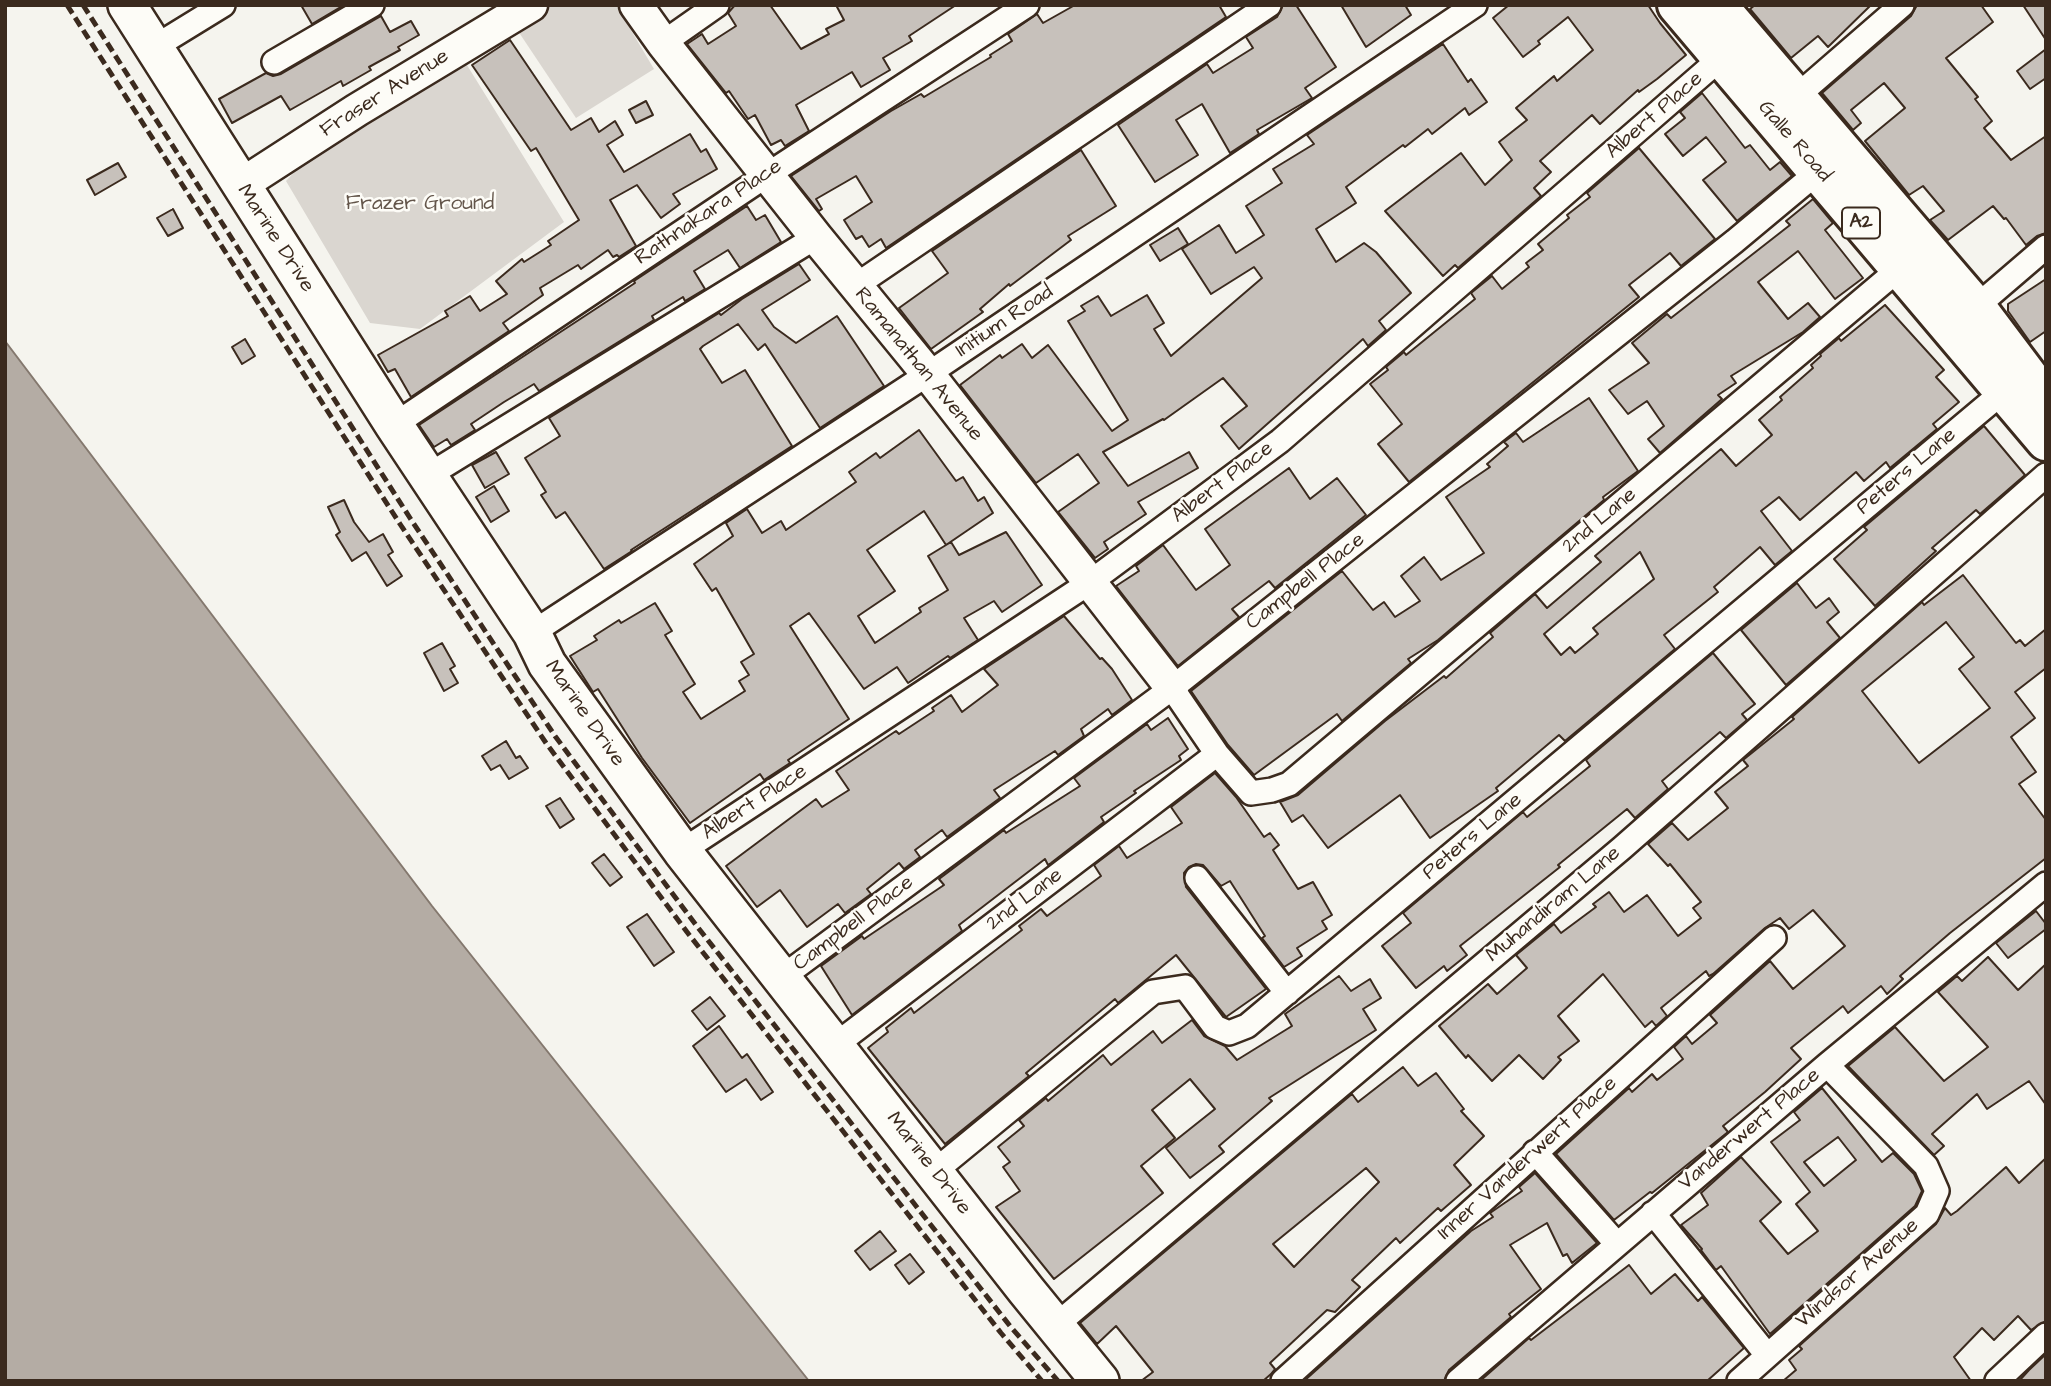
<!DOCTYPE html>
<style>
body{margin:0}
#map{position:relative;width:2051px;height:1386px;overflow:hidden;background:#f5f4ee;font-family:"Architects Daughter",sans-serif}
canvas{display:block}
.frame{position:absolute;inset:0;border:7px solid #3b2a1e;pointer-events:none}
</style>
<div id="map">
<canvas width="2051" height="1386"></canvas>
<div class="frame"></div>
</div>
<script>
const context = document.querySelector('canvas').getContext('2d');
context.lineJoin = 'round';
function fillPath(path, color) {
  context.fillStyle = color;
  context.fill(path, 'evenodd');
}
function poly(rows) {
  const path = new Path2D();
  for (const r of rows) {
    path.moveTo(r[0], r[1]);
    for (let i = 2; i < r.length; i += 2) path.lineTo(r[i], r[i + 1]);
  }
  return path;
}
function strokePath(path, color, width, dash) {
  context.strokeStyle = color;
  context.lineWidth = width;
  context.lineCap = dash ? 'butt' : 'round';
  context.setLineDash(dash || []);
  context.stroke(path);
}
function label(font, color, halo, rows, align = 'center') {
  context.font = font + ' "Architects Daughter",sans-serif';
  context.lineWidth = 5;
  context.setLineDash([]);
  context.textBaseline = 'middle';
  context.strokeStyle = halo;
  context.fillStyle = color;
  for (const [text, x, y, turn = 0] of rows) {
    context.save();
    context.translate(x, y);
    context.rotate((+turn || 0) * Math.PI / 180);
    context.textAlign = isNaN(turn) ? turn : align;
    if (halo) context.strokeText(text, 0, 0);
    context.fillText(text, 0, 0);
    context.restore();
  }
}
fillPath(poly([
 [551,5,616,5,654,69,576,118,516,28],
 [462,57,564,222,420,329,370,323,286,181,302,164]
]), '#dad6d0');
const water = poly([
 [5,341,432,906,809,1381,5,1381,5,341]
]);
fillPath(water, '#b4aca4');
strokePath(water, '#84786e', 2);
const building = poly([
 [301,5,344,5,312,24,301,5],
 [735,5,770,5,801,49,829,34,826,29,844,20,836,5,956,5,909,36,912,41,883,58,890,70,861,87,852,72,796,105,809,131,785,146,781,140,771,145,755,115,748,119,729,91,726,93,687,44,702,34,708,44,736,26,728,13,735,5],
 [1075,5,1219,5,1226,17,886,248,881,239,869,247,862,236,856,239,844,220,872,202,856,176,816,199,822,209,819,211,791,176,891,111,921,94,924,97,991,57,990,55,1012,41,1008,34,1037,14,1043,23,1075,5],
 [1283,5,1296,5,1336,67,1305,88,1312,98,1257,130,1259,134,1230,153,1202,104,1176,120,1198,155,1155,182,1118,125,1207,64,1213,73,1253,48,1246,37,1277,17,1283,5],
 [1341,5,1405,5,1411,15,1366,47,1341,5],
 [1509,5,1648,5,1660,23,1686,55,1657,79,1639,92,1638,90,1600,124,1592,115,1540,161,1551,172,1534,188,1541,196,1458,268,1455,265,1443,276,1385,211,1461,153,1485,185,1512,160,1499,142,1527,120,1516,108,1554,76,1557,81,1593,50,1568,17,1538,41,1540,44,1523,57,1493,18,1509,5],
 [1755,5,1871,5,1828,47,1818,36,1791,58,1750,9,1755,5],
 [1917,5,1981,5,1993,22,1946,58,1978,97,1975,99,1992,121,1984,128,2011,160,2046,136,2046,233,2037,236,2026,245,2006,218,2004,219,1993,206,1948,240,1930,220,1944,211,1923,186,1909,195,1865,141,1905,108,1884,83,1851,110,1861,123,1853,130,1822,93,1911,16,1917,5],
 [2023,5,2046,5,2046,40,2023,5],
 [381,16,390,32,411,21,419,35,398,47,400,50,369,67,371,70,343,86,341,81,290,110,281,96,232,123,219,99,266,73,273,76,281,74,381,16],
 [510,40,571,130,591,118,599,132,615,121,623,135,607,145,624,172,690,134,701,152,706,149,717,169,673,194,680,204,661,218,637,185,610,200,636,246,619,257,617,255,613,257,608,250,581,269,578,265,540,288,543,295,503,323,509,331,411,397,395,369,388,372,378,355,448,316,445,311,470,296,480,311,507,294,496,281,522,259,524,262,551,245,548,241,579,220,536,148,531,151,472,65,510,40],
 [1443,44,1468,82,1471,79,1487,102,1469,115,1465,108,1432,134,1428,129,1405,147,1403,145,1346,187,1356,203,1316,229,1336,262,1364,243,1376,252,1411,293,1379,321,1386,330,1368,346,1363,339,1239,449,1221,426,1247,406,1223,378,1164,420,1163,419,1103,452,1128,486,1189,452,1198,468,1138,502,1146,514,1104,542,1108,549,1095,558,1058,512,1099,483,1078,454,1036,483,960,385,1000,355,1002,358,1022,344,1032,358,1048,345,1112,431,1128,420,1068,321,1085,311,1081,306,1098,296,1111,316,1147,295,1164,323,1154,329,1171,356,1262,278,1254,267,1211,294,1182,249,1219,225,1236,253,1264,235,1246,206,1282,183,1273,169,1314,144,1307,135,1443,44],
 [2046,49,2046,78,2030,89,2017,71,2046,49],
 [1702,93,1745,148,1750,145,1770,170,1780,162,1792,176,1737,221,1703,180,1726,162,1706,137,1683,156,1665,134,1685,118,1680,112,1702,93],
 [646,101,653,115,636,123,629,110,646,101],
 [1639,148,1715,239,1681,266,1670,253,1629,285,1639,297,1409,482,1378,444,1402,424,1370,384,1388,370,1386,367,1404,352,1406,355,1475,299,1471,293,1492,276,1502,289,1529,267,1526,263,1543,250,1538,244,1569,218,1567,215,1590,197,1587,193,1639,148],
 [1081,150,1116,206,1068,236,1071,240,1010,286,1009,284,980,309,983,312,931,349,899,308,948,273,932,251,1081,150],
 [118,163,126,177,95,195,87,180,118,163],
 [1813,199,1833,223,1825,230,1863,278,1835,299,1798,251,1758,282,1788,319,1808,303,1820,317,1803,332,1731,376,1736,383,1718,395,1722,399,1660,453,1648,439,1664,426,1647,401,1628,414,1609,390,1649,363,1632,343,1667,314,1671,318,1790,225,1786,221,1813,199],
 [747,206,756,220,765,215,781,242,740,268,728,250,694,271,705,289,685,301,683,297,652,316,654,320,539,391,534,384,504,402,471,424,475,430,451,445,447,439,434,447,419,425,635,283,634,281,747,206],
 [173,209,183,228,168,236,157,218,173,209],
 [1178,228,1188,244,1160,261,1150,245,1178,228],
 [799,264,810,280,762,310,774,327,796,343,837,316,884,386,820,428,765,344,758,350,738,324,703,346,700,349,722,383,745,370,792,446,631,550,632,551,604,569,565,512,556,518,541,495,546,492,525,458,560,436,549,418,719,313,721,315,742,299,799,264],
 [2046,279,2046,331,2030,342,2008,311,2008,304,2046,279],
 [1885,305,1944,370,1936,377,1959,402,1933,424,1937,429,1890,468,1886,462,1864,481,1856,472,1800,520,1779,497,1761,511,1792,551,1775,565,1760,547,1714,587,1718,592,1664,635,1675,649,1565,741,1559,735,1496,788,1498,791,1430,838,1400,795,1328,848,1303,815,1292,822,1280,802,1298,795,1385,721,1444,676,1446,678,1493,637,1490,633,1535,594,1547,608,1601,562,1595,556,1721,449,1736,466,1772,435,1759,420,1782,400,1780,397,1813,368,1811,365,1821,356,1820,354,1839,338,1841,341,1885,305],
 [1640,552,1654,579,1593,628,1598,634,1575,653,1570,647,1561,655,1544,634,1640,552],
 [245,339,255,356,242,364,232,347,245,339],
 [1589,398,1638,471,1603,497,1604,500,1438,640,1408,659,1411,663,1342,721,1337,714,1254,775,1228,745,1191,691,1342,571,1373,610,1384,602,1395,617,1420,601,1401,576,1424,557,1441,580,1484,553,1446,497,1490,467,1487,464,1508,446,1504,442,1516,433,1523,442,1589,398],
 [1984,426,2025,475,1980,514,1976,510,1932,548,1936,551,1875,606,1834,559,1867,530,1864,527,1984,426],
 [919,430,956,481,963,477,978,501,984,497,993,513,946,545,924,511,867,550,895,591,858,616,875,643,921,612,919,608,948,590,928,556,951,542,959,555,1006,532,1042,585,1002,612,994,601,964,618,978,640,950,658,948,656,908,683,897,667,864,689,809,613,790,626,849,719,788,760,790,763,764,780,760,774,690,823,642,758,598,689,593,692,570,656,597,640,594,636,619,620,621,623,655,603,672,631,665,635,695,684,683,692,701,719,745,691,739,681,749,675,741,662,754,654,716,588,712,591,694,564,733,536,726,523,747,509,762,533,781,521,786,530,856,482,849,472,876,453,880,458,919,430],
 [496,452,509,474,485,488,472,465,496,452],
 [1289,468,1310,499,1337,478,1366,515,1275,588,1269,581,1232,609,1239,617,1178,666,1116,586,1139,571,1136,566,1163,545,1196,590,1230,565,1205,529,1289,468],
 [494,486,509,511,491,522,476,497,494,486],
 [344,500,354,522,369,542,383,534,393,552,388,555,402,576,387,586,366,552,352,561,336,535,340,532,328,507,344,500],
 [1963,575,2016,643,2020,640,2025,646,2046,629,2046,668,2015,692,2035,718,2011,737,2036,772,2019,784,2046,820,2046,858,1950,933,1900,976,1903,979,1887,994,1881,986,1848,1013,1843,1006,1791,1048,1801,1059,1765,1092,1723,1126,1728,1132,1652,1193,1650,1192,1614,1220,1556,1154,1629,1088,1632,1092,1652,1074,1657,1080,1683,1059,1674,1047,1686,1036,1692,1044,1717,1023,1710,1015,1770,961,1793,989,1845,946,1813,910,1789,929,1780,918,1765,928,1713,974,1709,976,1706,971,1661,1008,1667,1016,1656,1026,1652,1021,1645,1027,1603,974,1558,1016,1579,1041,1558,1057,1561,1060,1543,1079,1519,1055,1492,1081,1468,1055,1466,1058,1439,1026,1488,984,1497,994,1527,968,1516,955,1554,924,1561,933,1596,907,1593,904,1609,892,1624,912,1647,895,1678,936,1701,918,1693,908,1701,902,1670,864,1668,866,1648,844,1672,823,1688,840,1728,808,1715,792,1748,766,1743,760,1794,719,1792,717,1922,602,1924,605,1963,575],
 [1946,622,1974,657,1959,669,1990,708,1919,763,1862,691,1946,622],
 [1797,583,1816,608,1829,598,1839,612,1827,622,1840,638,1786,685,1741,630,1797,583],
 [1064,616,1100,659,1102,658,1112,669,1132,700,1112,715,1108,709,1081,729,1084,736,1058,755,1055,751,994,790,1000,798,947,837,942,830,915,850,920,857,904,869,899,863,867,889,871,894,845,913,838,904,807,927,780,890,757,907,726,866,816,799,822,807,849,790,836,771,896,731,899,734,934,711,932,708,951,695,962,712,998,685,984,669,1064,616],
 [442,643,455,666,450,669,458,683,444,691,424,653,442,643],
 [1713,653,1755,704,1742,714,1747,720,1726,738,1720,732,1662,781,1668,789,1635,818,1627,809,1558,865,1560,867,1460,946,1467,955,1447,971,1444,966,1416,988,1382,946,1411,923,1403,913,1523,812,1527,817,1590,766,1586,760,1713,653],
 [1168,718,1188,749,1179,756,1181,760,1134,791,1136,793,1101,817,1104,822,1051,863,1048,865,1045,859,959,925,962,931,852,1015,821,966,862,936,864,939,944,885,939,879,1004,830,1006,833,1080,786,1074,778,1147,724,1151,730,1168,718],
 [506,741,516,758,520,756,528,768,509,779,500,765,491,770,482,756,506,741],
 [1215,773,1236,797,1264,837,1270,833,1279,845,1273,850,1298,889,1313,882,1332,915,1322,921,1327,929,1297,948,1302,956,1284,967,1262,938,1265,936,1230,881,1221,886,1203,865,1196,864,1189,867,1184,873,1186,887,1266,989,1226,1017,1176,955,1118,1003,1115,999,1026,1073,1029,1076,945,1144,868,1048,888,1032,886,1028,911,1008,914,1013,1022,930,1019,926,1041,909,1047,916,1101,876,1094,865,1119,846,1127,858,1182,823,1171,807,1215,773],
 [560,798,574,819,560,828,546,806,560,798],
 [604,854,622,877,610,886,592,863,604,854],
 [2036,911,2046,924,2046,929,2008,958,1996,943,2036,911],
 [647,914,674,952,654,966,627,927,647,914],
 [1988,957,2018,990,2046,964,2046,1105,2029,1081,1987,1109,1977,1094,1932,1134,1944,1146,1934,1155,1848,1066,1895,1027,1944,1081,1988,1047,1938,992,1957,976,1962,981,1988,957],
 [1339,976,1351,991,1370,979,1381,998,1363,1009,1376,1030,1269,1098,1272,1101,1219,1146,1224,1152,1190,1178,1166,1148,1215,1109,1190,1079,1152,1110,1175,1138,1141,1166,1163,1193,1054,1279,996,1207,1020,1191,1003,1167,1010,1162,998,1147,1024,1126,1019,1120,1046,1098,1048,1101,1103,1055,1111,1065,1153,1031,1162,1043,1192,1020,1204,1036,1225,1046,1237,1060,1292,1026,1285,1014,1339,976],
 [710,997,725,1016,707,1030,692,1011,710,997],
 [719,1026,742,1058,747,1054,773,1092,761,1100,746,1079,726,1092,693,1046,719,1026],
 [1403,1067,1418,1086,1436,1073,1464,1109,1461,1111,1484,1136,1454,1165,1471,1185,1441,1211,1438,1208,1400,1243,1396,1238,1352,1280,1360,1287,1335,1312,1327,1310,1270,1363,1275,1369,1271,1374,1263,1381,1141,1381,1153,1372,1116,1326,1097,1344,1080,1323,1352,1094,1358,1102,1403,1067],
 [1366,1168,1379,1182,1294,1267,1273,1244,1366,1168],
 [1822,1088,1882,1162,1893,1153,1914,1174,1922,1191,1915,1206,1770,1334,1721,1266,1716,1270,1701,1250,1702,1249,1681,1225,1708,1205,1701,1193,1741,1157,1781,1202,1760,1221,1788,1254,1818,1231,1796,1204,1810,1192,1771,1142,1800,1120,1794,1112,1822,1088],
 [1838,1137,1856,1160,1824,1186,1804,1162,1838,1137],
 [2046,1158,2046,1321,2031,1330,2018,1316,1994,1340,1982,1328,1954,1357,1971,1381,1783,1381,1796,1370,1789,1360,1802,1349,1799,1346,1936,1224,1945,1208,1951,1215,1957,1211,2006,1167,2019,1183,2046,1158],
 [1535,1173,1597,1243,1572,1263,1567,1254,1563,1256,1547,1223,1510,1245,1541,1289,1509,1314,1511,1317,1449,1370,1444,1381,1304,1381,1471,1231,1493,1217,1490,1213,1522,1191,1519,1187,1535,1173],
 [880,1231,896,1251,870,1270,855,1251,880,1231],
 [910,1254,924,1272,909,1284,895,1265,910,1254],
 [1629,1265,1651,1294,1675,1274,1698,1301,1702,1297,1744,1348,1707,1381,1480,1381,1529,1338,1531,1340,1629,1265],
 [2046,1354,2046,1381,2019,1381,2029,1370,2046,1354]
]);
fillPath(building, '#c7c1bb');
strokePath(building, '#3b2a1e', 2);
const street = poly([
 [663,43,717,5],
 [153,48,223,5],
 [274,62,372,5],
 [1796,97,1902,5],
 [855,286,1269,5],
 [1976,307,2046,247],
 [394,425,767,175,1027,5],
 [429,475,816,237],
 [532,633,928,374,1475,5],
 [1172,688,1217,754,1251,793,1272,790,1289,784,1899,269],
 [682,851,1089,583,1280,441,1721,58],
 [1197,878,1287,993],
 [781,978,1172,688,1735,241,1819,171],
 [834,1046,1217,754],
 [1535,1152,1617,1244],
 [935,1171,1153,992,1185,987,1215,1027,1229,1033,1247,1026,2004,391],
 [1653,1213,1767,1355],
 [1055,1326,1622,848,2046,475],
 [1283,1381,1774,938],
 [1458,1381,1827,1065,2046,884],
 [1739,1381,1927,1214,1937,1191,1926,1166,1827,1065],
 [1997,1381,2046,1335]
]);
const secondary = poly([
 [636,5,663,43,816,237,928,374,1172,688],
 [241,185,357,110,531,5]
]);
const primary = poly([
 [127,5,394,425,532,633,547,664,682,851,1026,1290,1100,1381]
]);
const highway = poly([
 [1677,5,2046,441],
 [1717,5,1976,307,2046,400]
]);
strokePath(street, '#3b2a1e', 28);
strokePath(secondary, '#3b2a1e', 37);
strokePath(primary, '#3b2a1e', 42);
strokePath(highway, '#3b2a1e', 44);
strokePath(street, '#fdfcf7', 23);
strokePath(secondary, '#fdfcf7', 32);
strokePath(primary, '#fdfcf7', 37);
strokePath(highway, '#fdfcf7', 38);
strokePath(poly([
 [67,5,400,524,546,743,687,932,1001,1333,1042,1381],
 [83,5,410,518,555,736,696,925,1010,1326,1058,1381]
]), '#3b2a1e', 5, [10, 5]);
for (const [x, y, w] of [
 [1861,223,38]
]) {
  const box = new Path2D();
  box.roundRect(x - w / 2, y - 15.5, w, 31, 5);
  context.fillStyle = '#fdfcf7';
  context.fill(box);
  strokePath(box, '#3b2a1e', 2);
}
label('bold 19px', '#3b2a1e', null, [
 ["A2",1861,223]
]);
label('21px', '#3b2a1e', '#fdfcf7', [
 ["Fraser Avenue",385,94,-32],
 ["Albert Place",1655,116,-41],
 ["Galle Road",1794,142,49],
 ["Rathnakara Place",709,213,-34],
 ["Marine Drive",275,239,57],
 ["Initium Road",1005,322,-34],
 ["Ramanathan Avenue",918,365,51],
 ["Peters Lane",1907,472,-40],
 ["Albert Place",1223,483,-37],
 ["2nd Lane",1600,521,-40],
 ["Campbell Place",1306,582,-38],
 ["Marine Drive",584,714,55],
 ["Albert Place",755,803,-33],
 ["Peters Lane",1473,837,-40],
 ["2nd Lane",1025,900,-37],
 ["Muhandiram Lane",1554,905,-40],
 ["Campbell Place",854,924,-37],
 ["Vanderwert Place",1750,1130,-40],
 ["Inner Vanderwert Place",1528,1159,-42],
 ["Marine Drive",928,1164,52],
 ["Windsor Avenue",1858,1274,-41]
]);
label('21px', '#63554a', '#fdfcf7', [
 ["Frazer Ground",420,205]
]);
</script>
